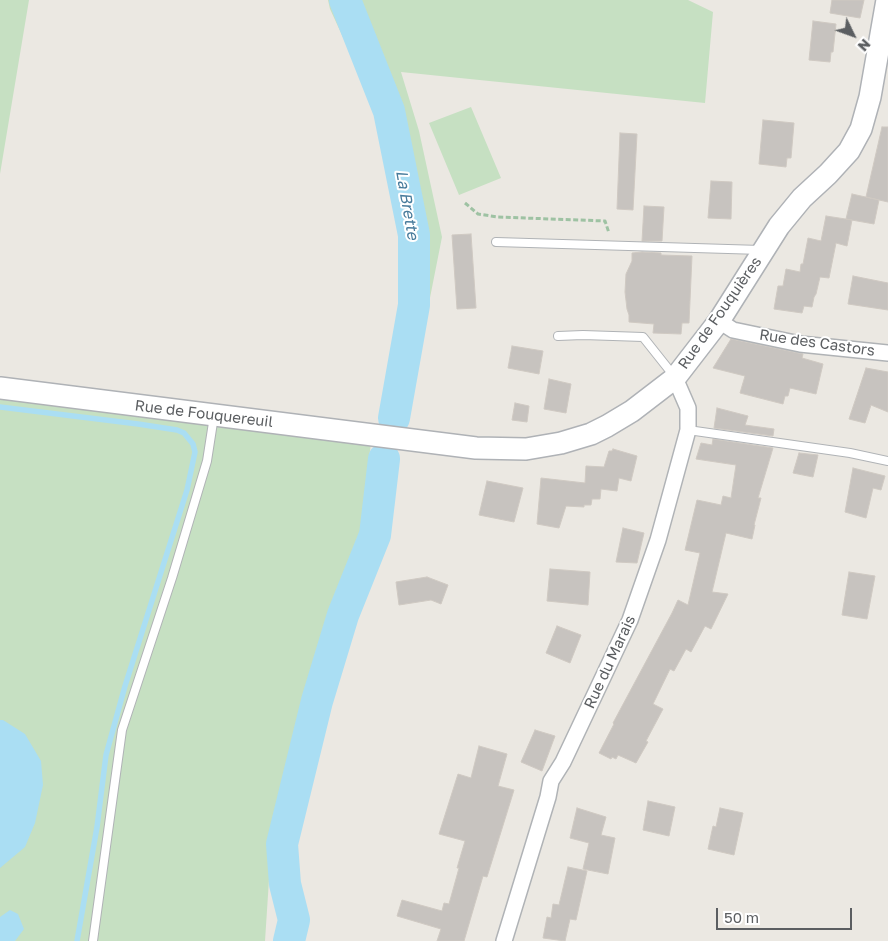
<!DOCTYPE html>
<meta charset="utf-8">
<style>
body{margin:0}
#map{position:relative;width:888px;height:941px;overflow:hidden;background:#ebe8e2;font-family:"Golos Text",sans-serif}
canvas{display:block}
.north{position:absolute;left:828px;top:10px;width:50px;height:50px;-webkit-text-stroke:4px #fff;paint-order:stroke;rotate:132deg;font-size:14px;font-weight:700;line-height:20px;text-align:center;color:#5b5e61}
.north::after{content:'';display:block;margin:auto;width:18px;height:22px;background:#5b5e61;clip-path:polygon(50% 0,100% 100%,50% 72%,0 100%)}
.scale{position:absolute;left:716px;top:908px;width:136px;height:22px;box-sizing:border-box;border:2px solid #5b5e61;border-top:0;padding-left:6px;font-size:15px;line-height:18px;white-space:nowrap;color:#5b5e61;-webkit-text-stroke:4px #fff;paint-order:stroke}
</style>
<div id="map">
<canvas width="888" height="941"></canvas>
<div class="north">N</div>
<div class="scale">50 m</div>
</div>
<script>
const context = document.querySelector('canvas').getContext('2d');
context.lineJoin = 'round';
function fillPath(path, color) {
  context.fillStyle = color;
  context.fill(path, 'evenodd');
}
function poly(rows) {
  const path = new Path2D();
  for (const r of rows) {
    path.moveTo(r[0], r[1]);
    for (let i = 2; i < r.length; i += 2) path.lineTo(r[i], r[i + 1]);
  }
  return path;
}
function strokePath(path, color, width, dash) {
  context.strokeStyle = color;
  context.lineWidth = width;
  context.lineCap = dash ? 'butt' : 'round';
  context.setLineDash(dash || []);
  context.stroke(path);
}
function label(font, color, halo, rows, align = 'center') {
  context.font = font + ' "Golos Text",sans-serif';
  context.lineWidth = 4;
  context.setLineDash([]);
  context.textBaseline = 'middle';
  context.strokeStyle = halo;
  context.fillStyle = color;
  for (const [text, x, y, turn = 0] of rows) {
    context.save();
    context.translate(x, y);
    context.rotate((+turn || 0) * Math.PI / 180);
    context.textAlign = isNaN(turn) ? turn : align;
    if (halo) context.strokeText(text, 0, 0);
    context.fillText(text, 0, 0);
    context.restore();
  }
}
fillPath(poly([
 [0,0,29,0,0,174],
 [328,0,688,0,713,12,705,103,401,72,419,131,442,237,406,419,381,414,397,317,405,243,378,121,364,83,330,9],
 [471,107,501,178,459,195,429,123],
 [0,388,372,435,358,547,300,707,271,849,265,941,0,941]
]), '#c6e0c2');
fillPath(poly([
 [0,720,3,720,25,734,41,761,43,785,35,823,25,847,0,868],
 [10,910,18,914,24,929,15,941,0,941,0,917]
]), '#aadef3');
strokePath(poly([
 [0,407,138,424,177,430,184,433,193,444,195,452,187,490,125,686,106,755,97,827,77,941]
]), '#aadef3', 5.5);
strokePath(poly([
 [345,0,389,111,414,235,414,305,394,418],
 [289,941,294,920,285,884,282,844,317,701,343,615,375,535,384,459]
]), '#aadef3', 32);
const building = poly([
 [832,0,864,0,860,18,830,13,832,0],
 [813,21,836,24,833,52,831,52,830,62,809,60,813,21],
 [763,120,794,123,791,158,787,158,786,167,759,164,763,120],
 [882,127,888,127,888,202,866,197,882,127],
 [620,133,637,134,633,210,617,209,620,133],
 [711,181,732,182,731,219,708,218,711,181],
 [852,194,879,200,874,224,846,219,852,194],
 [644,206,664,207,662,241,642,241,644,206],
 [826,216,852,220,847,246,836,243,829,278,820,277,816,294,814,297,812,307,804,306,802,313,774,309,778,286,783,286,786,269,800,272,801,264,803,264,808,238,821,241,826,216],
 [471,234,476,308,457,309,452,235,471,234],
 [642,252,661,253,661,255,692,256,689,323,682,323,681,334,653,333,654,324,629,322,629,315,627,309,625,292,626,274,632,261,632,253,642,252],
 [853,276,888,283,888,310,848,304,853,276],
 [731,339,803,354,802,358,823,364,816,394,790,388,788,396,785,396,783,404,740,393,745,376,713,368,731,339],
 [512,346,543,351,539,374,508,368,512,346],
 [866,368,888,372,888,412,871,405,865,423,849,419,866,368],
 [549,379,571,384,566,413,544,409,549,379],
 [515,403,529,406,527,422,512,420,515,403],
 [717,408,748,416,745,425,774,429,773,436,714,428,717,408],
 [713,439,773,448,758,498,761,498,754,525,755,525,752,539,726,533,712,592,728,594,711,629,705,626,691,652,686,649,674,671,670,669,653,704,663,709,646,741,648,742,636,763,618,755,616,759,612,757,611,759,599,753,614,724,613,723,672,613,678,600,688,605,700,553,685,550,697,500,721,505,723,496,731,498,736,465,696,459,701,443,712,445,713,439],
 [613,449,637,456,631,481,619,478,617,491,601,489,600,499,592,499,591,505,584,505,584,507,566,506,559,528,537,524,541,478,585,483,586,466,604,467,609,451,612,451,613,449],
 [799,453,818,455,813,477,793,473,799,453],
 [853,468,885,476,881,490,873,488,866,518,845,512,853,468],
 [487,481,523,488,514,522,479,515,487,481],
 [623,528,644,533,637,563,616,562,623,528],
 [550,569,590,572,588,605,547,601,550,569],
 [849,572,875,576,867,619,842,615,849,572],
 [427,577,448,585,441,604,431,600,399,605,396,582,427,577],
 [557,626,581,635,570,663,546,653,557,626],
 [535,730,555,736,542,771,521,762,535,730],
 [479,746,507,754,498,786,514,790,487,877,483,876,464,941,437,941,441,929,397,916,402,900,442,911,444,903,449,904,459,868,457,868,465,841,439,834,458,774,471,778,479,746],
 [648,801,675,807,669,836,643,830,648,801],
 [577,808,606,817,601,835,615,838,608,874,583,869,589,843,570,838,577,808],
 [720,808,743,813,734,855,708,849,713,826,716,827,720,808],
 [568,867,587,871,576,920,570,919,565,941,543,938,547,917,551,918,553,904,559,905,568,867]
]);
fillPath(building, '#c7c3bf');
strokePath(building, '#cfc9c2', 1);
const lane = poly([
 [496,242,761,250],
 [558,336,583,335,643,337,674,376],
 [688,430,850,453,888,461],
 [93,941,122,730,172,578,207,461,214,416]
]);
const street = poly([
 [719,321,733,330,800,344,888,353],
 [504,941,548,797,551,781,563,762,630,620,658,540,688,430,688,408,675,378]
]);
const secondary = poly([
 [0,388,476,448,526,449,561,443,591,434,607,426,632,411,675,378,719,321,779,226,802,198,828,174,849,151,861,129,870,97,887,0]
]);
strokePath(lane, '#b0b3b6', 10);
strokePath(street, '#b0b3b6', 18);
strokePath(secondary, '#afb2b6', 24);
strokePath(poly([
 [465,203,478,214,498,217,605,221,609,233]
]), '#9ec2a3', 3, [5, 2.5]);
strokePath(lane, '#fff', 8);
strokePath(street, '#fff', 15);
strokePath(secondary, '#fff', 21);
label('15px', '#5b5e61', '#fff', [
 ["Rue de Fouquières",720,313,-55],
 ["Rue des Castors",817,343,8],
 ["Rue de Fouquereuil",204,414,7],
 ["Rue du Marais",610,662,-65]
]);
label('italic 16px', '#477b9b', '#fff', [
 ["La Brette",407,205,80]
]);
</script>
